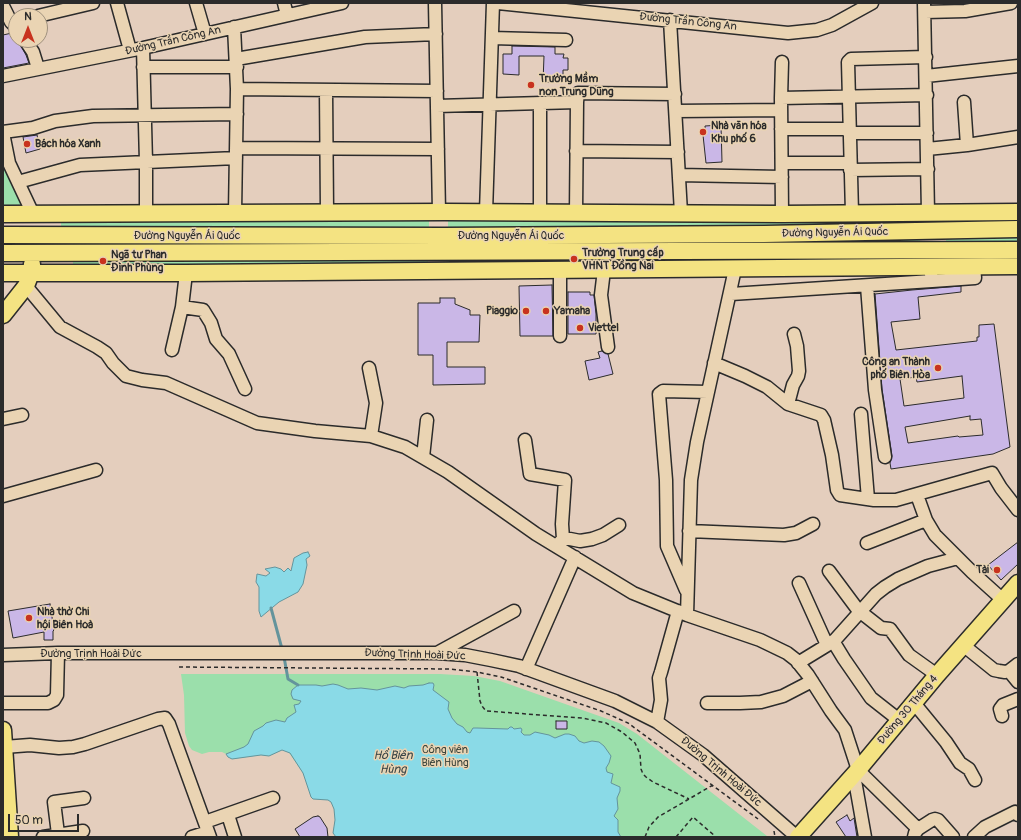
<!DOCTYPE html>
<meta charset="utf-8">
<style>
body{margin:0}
#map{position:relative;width:1021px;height:840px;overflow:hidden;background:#e4cebd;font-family:Pangolin,sans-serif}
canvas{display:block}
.frame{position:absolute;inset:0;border:4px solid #2b2b2b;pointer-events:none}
.north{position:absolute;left:8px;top:8px;width:40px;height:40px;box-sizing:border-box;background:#ead4b3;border:1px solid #9e907d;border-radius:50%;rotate:0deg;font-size:11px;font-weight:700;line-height:16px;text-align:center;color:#2b2b2b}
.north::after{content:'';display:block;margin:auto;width:14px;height:18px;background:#c8321e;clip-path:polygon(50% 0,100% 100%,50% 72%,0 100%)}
.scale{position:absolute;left:8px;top:814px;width:71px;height:18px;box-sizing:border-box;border:2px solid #2b2b2b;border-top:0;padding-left:5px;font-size:12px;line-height:14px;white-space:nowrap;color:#2b2b2b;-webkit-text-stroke:3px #ead4b3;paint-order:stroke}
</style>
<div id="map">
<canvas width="1021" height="840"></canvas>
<div class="frame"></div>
<div class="north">N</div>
<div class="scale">50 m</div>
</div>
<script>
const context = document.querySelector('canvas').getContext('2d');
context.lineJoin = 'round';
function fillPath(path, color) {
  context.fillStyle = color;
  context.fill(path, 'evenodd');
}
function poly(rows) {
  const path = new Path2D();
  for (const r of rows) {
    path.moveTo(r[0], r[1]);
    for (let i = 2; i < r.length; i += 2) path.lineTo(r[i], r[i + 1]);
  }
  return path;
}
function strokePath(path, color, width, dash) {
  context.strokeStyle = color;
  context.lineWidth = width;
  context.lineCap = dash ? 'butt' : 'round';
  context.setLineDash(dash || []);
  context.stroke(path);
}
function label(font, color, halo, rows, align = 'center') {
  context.font = font + ' Pangolin,sans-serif';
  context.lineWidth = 3;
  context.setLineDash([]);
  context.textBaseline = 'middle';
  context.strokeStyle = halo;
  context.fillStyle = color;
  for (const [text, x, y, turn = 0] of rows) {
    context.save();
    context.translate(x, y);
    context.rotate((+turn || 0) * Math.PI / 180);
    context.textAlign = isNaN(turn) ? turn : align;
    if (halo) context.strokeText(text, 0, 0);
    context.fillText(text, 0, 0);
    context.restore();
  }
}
fillPath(poly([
 [3,163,25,208,3,208],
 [429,217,429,231,61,230,61,219],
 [448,217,919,219,919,225,448,230],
 [939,218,1018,218,1018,225,939,225],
 [1018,235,1018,244,946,244,946,236],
 [920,236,920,244,448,247,604,241],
 [920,255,920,262,447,265,447,257],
 [428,257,428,265,73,268,73,258],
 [181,674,440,674,474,676,500,681,619,723,637,734,767,836,336,837,333,833,335,820,334,809,331,802,328,800,313,799,311,797,303,773,288,751,282,750,269,756,261,755,232,759,228,757,226,754,222,752,209,752,202,754,192,750,189,746,185,733,184,695]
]), '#9bdfab');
const water = poly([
 [308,552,310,556,306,559,307,565,303,584,298,592,279,602,261,617,259,611,259,587,256,582,257,574,266,576,270,573,265,569,275,567,281,569,284,572,288,568,291,571,294,558,303,553,308,552],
 [429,683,433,683,434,685,433,690,449,702,448,709,452,718,457,724,463,727,467,732,470,733,473,728,477,728,508,729,510,727,512,727,514,729,521,728,522,730,521,732,524,735,530,735,535,732,549,735,555,738,565,734,569,734,575,736,579,741,584,743,592,741,599,742,604,746,611,756,609,763,606,768,607,772,613,774,611,783,620,787,620,791,617,798,618,809,614,816,618,820,618,832,621,837,336,837,333,833,335,820,334,809,331,802,328,800,313,799,311,797,303,773,290,753,282,750,269,756,261,755,232,759,228,757,226,754,244,747,248,744,254,731,263,726,266,723,276,720,285,722,287,718,296,712,294,705,299,704,301,701,293,699,291,694,292,690,298,685,316,685,322,686,333,684,338,685,348,689,361,688,377,690,395,686,404,688,409,686,423,685,429,683]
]);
fillPath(water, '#8adae7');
strokePath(water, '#64949c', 1);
strokePath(poly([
 [271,608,282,649],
 [284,657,288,679,298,685]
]), '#64949c', 3);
const building = poly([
 [12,33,16,34,16,40,18,40,26,55,29,63,3,68,3,35,12,33],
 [512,46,555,47,555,54,564,54,563,58,568,58,568,70,563,70,563,76,559,76,559,82,543,82,544,56,519,56,519,75,503,74,503,54,512,54,512,46],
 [721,125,722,162,706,163,703,135,705,135,705,126,721,125],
 [37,135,40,149,26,153,23,137,37,135],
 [552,285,553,336,520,336,519,286,552,285],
 [961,286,961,292,918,297,920,319,891,322,896,350,977,341,977,337,979,337,979,325,994,324,1010,447,993,454,891,469,890,463,892,456,882,389,875,294,912,290,961,286],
 [962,376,964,398,904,406,900,379,916,377,917,382,962,376],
 [970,416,970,420,981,419,983,435,959,437,958,436,908,443,905,427,970,416],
 [568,292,590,292,590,295,594,295,596,314,596,334,568,334,568,292],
 [440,298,455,298,455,304,470,310,470,315,480,315,479,342,447,342,447,367,485,367,485,384,433,385,433,355,418,355,418,303,440,303,440,298],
 [602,351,608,354,613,374,589,380,585,361,600,358,598,352,602,351],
 [1018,542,1018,564,1001,580,988,565,1018,542],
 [50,604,54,630,53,631,53,640,44,640,44,632,13,638,8,611,50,604],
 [556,721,567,721,567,729,556,729,556,721],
 [847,815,850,821,854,818,857,837,846,837,836,822,847,815],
 [318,816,320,817,327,828,328,837,300,837,295,829,313,817,318,816]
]);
fillPath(building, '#cab7e7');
strokePath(building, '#2b2b2b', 1);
const minor = poly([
 [117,3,130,50],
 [196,3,205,34],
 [284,3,287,15],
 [435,3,439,212],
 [498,3,788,33,817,30,832,25,872,3],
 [924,3,928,213],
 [3,6,11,22,16,27],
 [925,12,965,11,1011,3],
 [38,16,93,3],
 [670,20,681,213],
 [234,27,237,89,235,213],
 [492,38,566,40],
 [25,40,33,52,38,68],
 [143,48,146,162,146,213],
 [236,59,365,37,436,34],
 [782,62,781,98,782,214],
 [143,67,237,67],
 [3,76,143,48,342,3],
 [926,76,1018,66],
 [237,89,437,91],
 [326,90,327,212],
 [781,98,927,95],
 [964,102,967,145],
 [437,106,577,102],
 [676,111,781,110],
 [781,129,849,129],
 [3,132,33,128,55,121,93,116,237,114],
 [3,133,9,163,33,214],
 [849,133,927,133],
 [236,148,438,149],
 [927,149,967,145,1018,137],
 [576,151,678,152],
 [782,163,850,163],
 [850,170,928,169],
 [679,175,782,177],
 [18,182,80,165,236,158],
 [486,212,493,3],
 [540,213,540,103],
 [576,213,577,102,578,93,675,94],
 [852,213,848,62,851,59,926,57],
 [560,270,560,336],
 [604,270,601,295,608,347],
 [932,281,975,278,974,267],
 [26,286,60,327,97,347,106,353,113,363,126,376,142,380,166,383,257,423,315,431,371,436,405,447,448,472,536,534,633,593,687,615,760,640,787,653,796,660,808,675,831,711,845,730,858,770,918,829],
 [867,286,875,390,885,457],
 [731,294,932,281,930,267],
 [182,307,203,310,211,323,216,339,229,354,245,389],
 [172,350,182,307,186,273],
 [714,363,745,376,767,387,788,404,821,415,824,420,832,455,837,490,840,495,874,500,896,500,992,473,1001,488,1018,510],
 [369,368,376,403,371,436],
 [788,404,793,385,798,376,799,371,797,346,794,334],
 [861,414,868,499],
 [3,419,22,415],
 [525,440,530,474,565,480,562,524,563,539],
 [423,457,427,420],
 [917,495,926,520,935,535,972,572,1003,600],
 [3,496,96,470],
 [689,531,784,535,796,533,813,524],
 [867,543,926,520],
 [558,544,563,539,570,539,580,541,592,539,603,535,619,525],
 [829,571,858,610,881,628,890,629,909,655,937,675],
 [799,583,827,645],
 [686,590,667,546,666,480,659,394,663,391,708,392],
 [687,615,691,480,697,442,735,269],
 [833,641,844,659,871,698,899,720],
 [963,645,994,670,999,671,1005,672,1009,671,1018,664],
 [437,653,514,611],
 [3,655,58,653,437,653,465,655,491,660,519,666,615,701,657,722,703,755,797,837],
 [798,663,834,641,876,594,885,587,898,579,928,566,958,558],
 [526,669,575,557],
 [1009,671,1018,682],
 [3,703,48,703,54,700,57,695,58,653],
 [707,703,740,703,761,702,783,696,812,681],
 [914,703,946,742,960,763,969,769,975,780],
 [1002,716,1000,709,1003,705,1018,699],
 [657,722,661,700,659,678,661,672,678,611],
 [4,747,30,745,59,748,73,747,85,744,158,719,165,718,169,724,210,837],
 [854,775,865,837],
 [228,815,235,837],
 [205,822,273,798],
 [58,834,54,802,84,798],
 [43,837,83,831],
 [192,837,208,832],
 [914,837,915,833,918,829,932,820,935,819,938,820,953,837],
 [974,837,985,827,1015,812,1018,815]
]);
const major = poly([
 [3,214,444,212,782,214,1018,212],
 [3,235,444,236,764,234,1018,229],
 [3,253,1018,250],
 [3,273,186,273,1018,266],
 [3,315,26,286,31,273,32,264],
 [3,730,10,837],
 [798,837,858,770,937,675,1018,583]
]);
strokePath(minor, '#2b2b2b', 15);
strokePath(major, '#2b2b2b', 19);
strokePath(poly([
 [179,667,449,669,477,672,501,677,601,711,628,723,758,819],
 [477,672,480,701,482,706,486,711,582,718,606,723,622,732,635,743,640,754,641,769,643,774,646,777,653,782,689,799],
 [774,831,775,837],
 [645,837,649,827,658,817,713,785],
 [676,837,693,817,716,837]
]), '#2b2b2b', 1.5, [4, 3]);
strokePath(minor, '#ead4b3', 12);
strokePath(major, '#f4e382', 16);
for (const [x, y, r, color] of [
 [531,85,4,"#c8321e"],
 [703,132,4,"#c8321e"],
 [27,144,4,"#c8321e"],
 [574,259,4,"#c8321e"],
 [103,261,4,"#c8321e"],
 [526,311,4,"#c8321e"],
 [546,311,4,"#c8321e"],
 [580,328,4,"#c8321e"],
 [938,368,4,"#c8321e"],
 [997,570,4,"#c8321e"],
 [29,618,4,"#c8321e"]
]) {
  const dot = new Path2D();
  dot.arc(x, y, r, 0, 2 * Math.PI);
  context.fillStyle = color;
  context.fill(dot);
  strokePath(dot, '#ead4b3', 1.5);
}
label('11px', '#2b2b2b', '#ead4b3', [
 ["Đường Trần Công An",688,22,6],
 ["Đường Trần Công An",173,41,-13],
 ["Đường Nguyễn Ái Quốc",835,233,-1],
 ["Đường Nguyễn Ái Quốc",187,236],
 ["Đường Nguyễn Ái Quốc",511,236],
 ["Đường Trịnh Hoài Đức",91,654],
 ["Đường Trịnh Hoài Đức",415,655,2],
 ["Đường 30 Tháng 4",908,710,-50],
 ["Đường Trịnh Hoài Đức",721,772,40]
]);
label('bold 11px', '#2b2b2b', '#ead4b3', [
 ["Trường Mầm",539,79],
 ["non Trung Dũng",539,92],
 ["Nhà văn hóa",711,126],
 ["Khu phố 6",711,139],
 ["Bách hóa Xanh",35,144],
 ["Trường Trung cấp",582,253],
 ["VHNT Đồng Nai",582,266],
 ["Ngã tư Phan",111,255],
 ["Đình Phùng",111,268],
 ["Piaggio",518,311,"right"],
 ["Yamaha",554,311],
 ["Viettel",588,328],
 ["Công an Thành",930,362,"right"],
 ["phố Biên Hòa",930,375,"right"],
 ["Tài",989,570,"right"],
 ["Nhà thờ Chi",37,612],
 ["hội Biên Hoà",37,625]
], 'left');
label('11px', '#3c463e', '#ead4b3', [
 ["Công viên",445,750],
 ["Biên Hùng",445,763]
]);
label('italic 12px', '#394547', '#ead4b3', [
 ["Hồ Biên",393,756],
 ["Hùng",393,770]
]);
</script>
